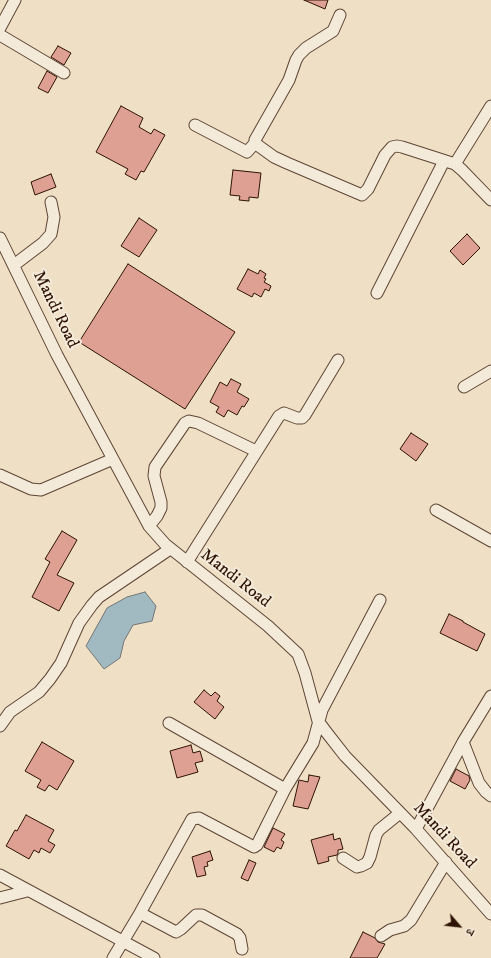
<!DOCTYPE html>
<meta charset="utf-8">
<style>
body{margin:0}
#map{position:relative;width:491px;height:958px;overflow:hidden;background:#eedfc5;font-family:"IM FELL DW Pica","Noto Serif Devanagari",serif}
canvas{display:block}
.north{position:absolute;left:439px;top:906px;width:40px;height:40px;-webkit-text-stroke:3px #f4ead9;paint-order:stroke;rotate:118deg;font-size:11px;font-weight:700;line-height:16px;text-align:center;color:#2e1203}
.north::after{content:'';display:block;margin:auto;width:14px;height:18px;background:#2e1203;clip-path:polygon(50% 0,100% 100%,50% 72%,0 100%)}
</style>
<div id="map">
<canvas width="491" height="958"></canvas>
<div class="north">उ</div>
</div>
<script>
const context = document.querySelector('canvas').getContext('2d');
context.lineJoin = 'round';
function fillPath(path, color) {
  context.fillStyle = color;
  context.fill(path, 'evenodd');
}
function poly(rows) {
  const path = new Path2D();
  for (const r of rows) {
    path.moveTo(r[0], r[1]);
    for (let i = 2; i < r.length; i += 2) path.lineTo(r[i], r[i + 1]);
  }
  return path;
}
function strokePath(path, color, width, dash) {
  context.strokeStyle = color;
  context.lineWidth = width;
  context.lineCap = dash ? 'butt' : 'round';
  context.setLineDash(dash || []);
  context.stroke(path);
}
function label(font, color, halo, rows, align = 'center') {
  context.font = font + ' "IM FELL DW Pica",serif';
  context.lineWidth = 4;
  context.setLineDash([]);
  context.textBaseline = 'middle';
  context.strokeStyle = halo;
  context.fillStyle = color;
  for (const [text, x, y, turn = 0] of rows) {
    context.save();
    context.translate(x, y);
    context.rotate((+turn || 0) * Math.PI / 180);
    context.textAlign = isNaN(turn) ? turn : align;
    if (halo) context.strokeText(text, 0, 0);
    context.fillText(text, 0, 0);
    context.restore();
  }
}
const water = poly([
 [145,592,156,606,152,621,133,625,124,641,120,658,104,669,86,646,107,608,127,597,145,592]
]);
fillPath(water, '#a1b9c1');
strokePath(water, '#737675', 1);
const building = poly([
 [304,0,328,0,325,9,304,0],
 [58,46,71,53,64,65,51,57,58,46],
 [47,71,57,77,48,93,38,88,47,71],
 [121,106,143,118,139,127,151,134,154,129,165,135,144,172,141,171,136,180,125,174,128,169,96,152,121,106],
 [233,170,261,173,258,198,249,197,249,201,239,200,240,196,230,195,233,170],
 [51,174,56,187,35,195,31,182,51,174],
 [139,218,157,230,139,257,121,246,139,218],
 [467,234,480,248,463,265,450,251,467,234],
 [128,264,235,332,185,409,79,342,128,264],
 [248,269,258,274,260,270,266,274,264,278,266,279,264,282,271,286,269,291,265,289,261,297,254,293,252,297,237,289,248,269],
 [231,379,241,384,237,392,249,399,244,407,242,406,237,415,228,410,224,417,216,412,219,407,210,402,220,382,227,386,231,379],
 [411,433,428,444,416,461,400,449,411,433],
 [62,531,77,540,57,575,74,583,59,611,32,597,50,562,45,559,62,531],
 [449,614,463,621,463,622,485,634,477,651,440,633,449,614],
 [204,690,211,696,215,692,220,696,217,701,224,707,215,719,194,702,204,690],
 [42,742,74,761,57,790,49,785,45,791,37,787,41,780,25,771,42,742],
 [191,745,193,753,200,751,203,761,195,763,198,772,177,778,170,751,191,745],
 [456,769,469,776,470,780,465,789,450,781,456,769],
 [309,775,320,777,308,809,293,806,299,780,308,782,309,775],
 [26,815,54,830,48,841,55,845,50,853,41,848,39,853,34,850,29,859,6,846,15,830,17,831,26,815],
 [273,828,285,834,281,840,284,842,281,849,277,847,274,852,264,847,273,828],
 [333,834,334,840,340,838,343,849,338,850,338,853,337,855,328,857,329,861,318,864,311,840,333,834],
 [210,851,213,860,207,862,208,866,204,867,206,875,197,877,192,857,210,851],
 [249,860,256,863,248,881,241,878,249,860],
 [363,932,375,938,378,942,385,944,377,958,350,958,363,932]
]);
fillPath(building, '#dfa094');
strokePath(building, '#2e1203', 1);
const minor = poly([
 [340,15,333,31,306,48,299,55,296,60,289,80,255,140,256,144,274,157,287,163,362,195,368,189,385,155,392,147,397,146,402,147,455,164,462,170,491,200],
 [0,28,15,0],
 [0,35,64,73],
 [195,125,247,152,255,143],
 [455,164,491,106],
 [0,238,57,355,149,526,165,544,268,626,298,654,305,673,318,721,327,733,345,756,416,829,491,914],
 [14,265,43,243,51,234,54,217,51,202],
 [377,293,444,161],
 [464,387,491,371],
 [0,475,31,489,41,490,113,459],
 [436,510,491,541],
 [149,526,157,516,161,508,161,502,154,476,155,467,185,423,189,421,198,423,256,451],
 [187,562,279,416,284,413,297,418,302,418,305,415,338,360],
 [169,723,285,789],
 [0,726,10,712,39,692,50,679,61,663,79,623,92,605,99,597,170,549],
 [463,742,479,783,486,792,491,796],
 [416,829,463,742,491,696],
 [343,858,357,867,361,866,367,863,370,857,376,835,379,830,400,813],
 [0,875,154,958],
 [0,898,27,891],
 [140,913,176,932,181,929,196,915,202,915,237,934,240,938,242,949],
 [381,936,390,930,404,926,411,920,446,862],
 [113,958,140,913,192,819,199,818,254,847,257,845,285,789,313,743,322,710,380,600]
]);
strokePath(minor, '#5e4534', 13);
strokePath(minor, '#f4ead9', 11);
label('17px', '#2e1203', '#f4ead9', [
 ["Mandi Road",55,310,64],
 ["Mandi Road",235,579,38],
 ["Mandi Road",444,836,47]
]);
</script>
